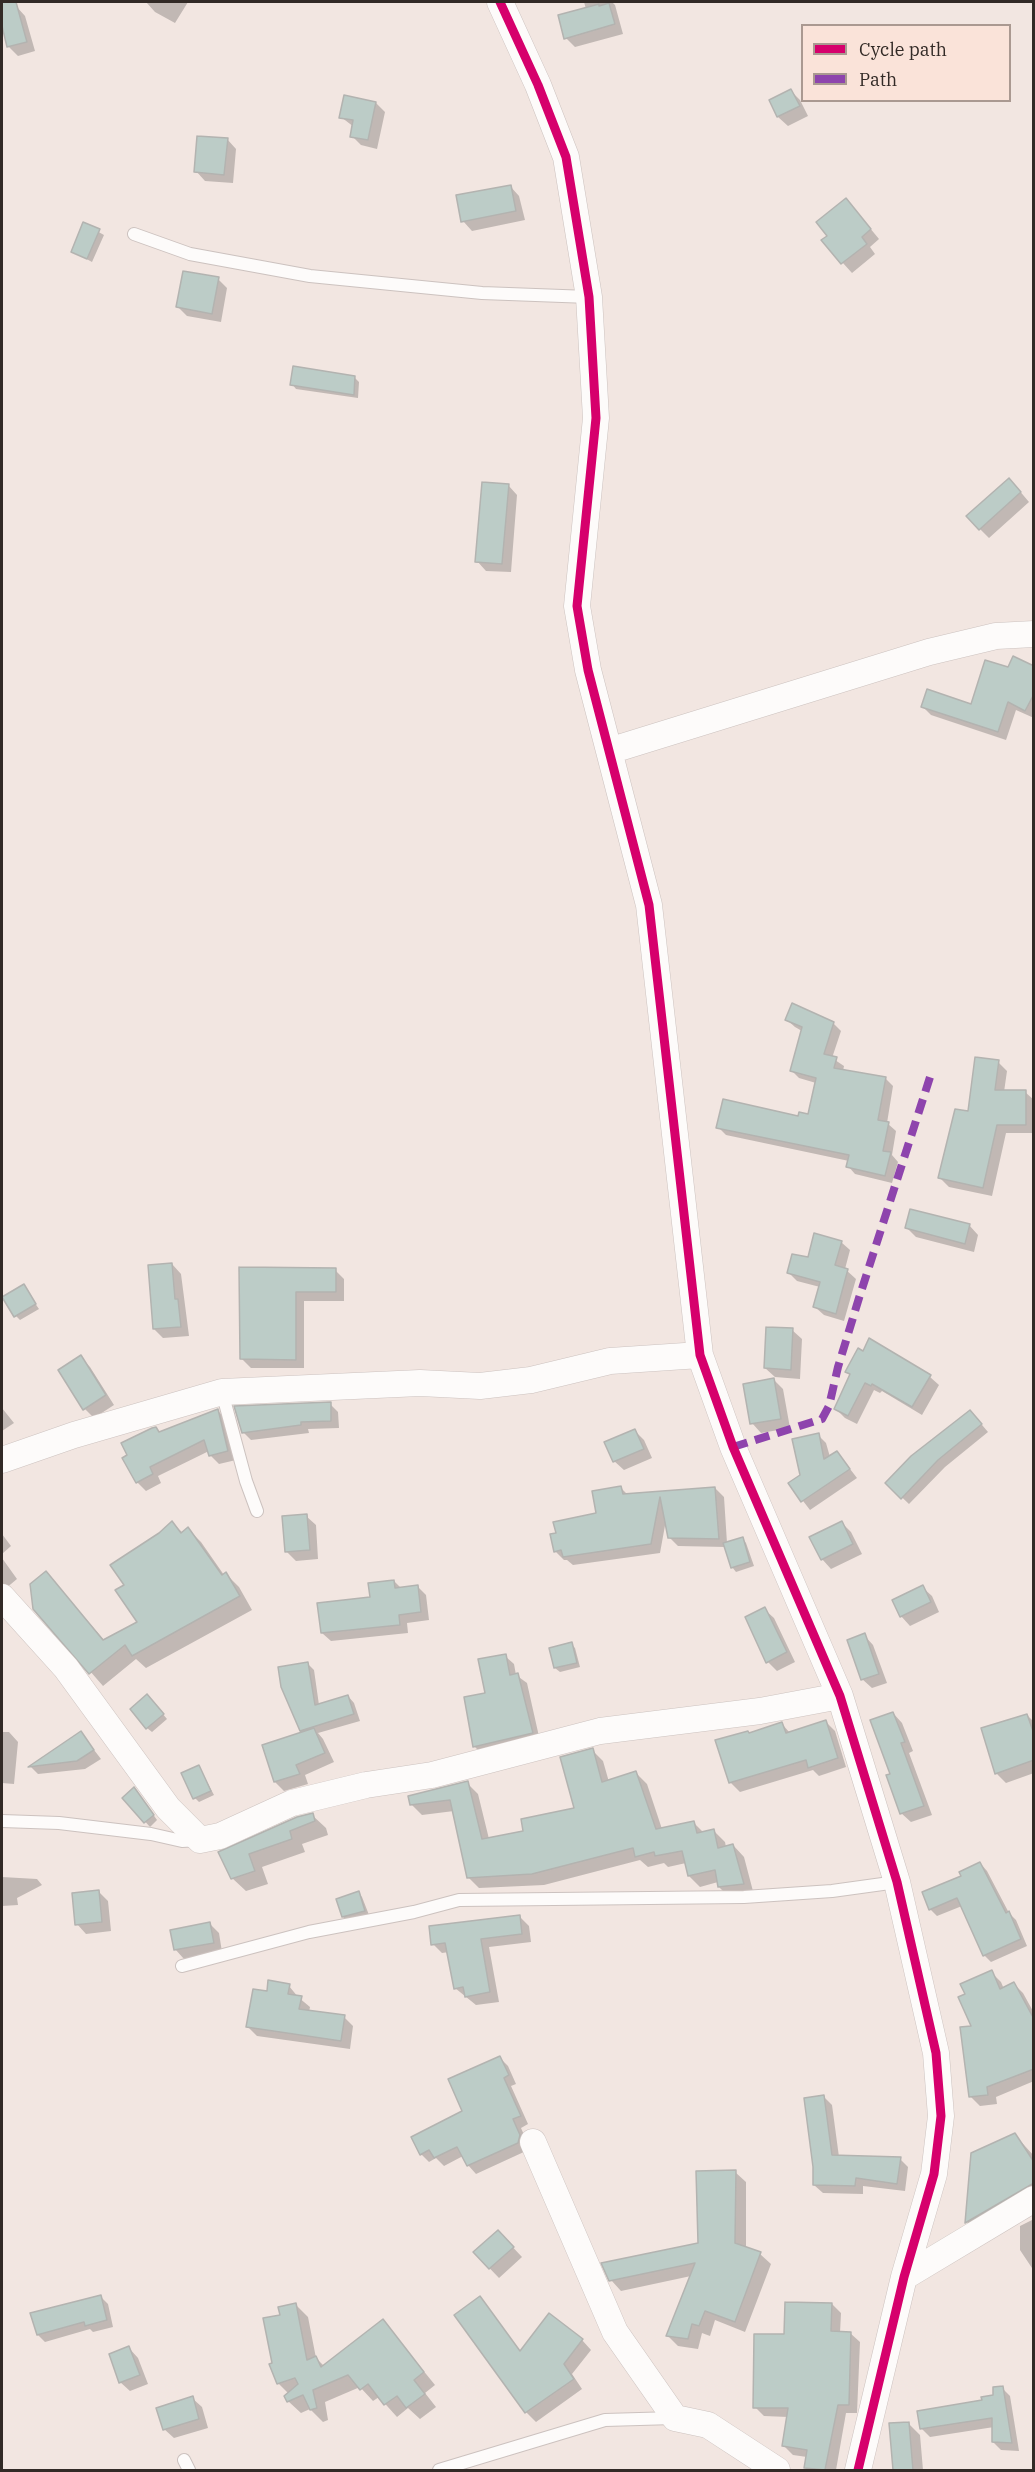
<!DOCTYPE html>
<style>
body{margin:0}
#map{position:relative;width:1035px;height:2472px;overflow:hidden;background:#f2e6e1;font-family:"IBM Plex Serif",serif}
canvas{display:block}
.frame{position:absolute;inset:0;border:3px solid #322a26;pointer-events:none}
.legend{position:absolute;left:801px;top:24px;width:210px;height:78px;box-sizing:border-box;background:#fae3d9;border:2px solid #aa9991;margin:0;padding:8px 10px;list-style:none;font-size:18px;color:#322a26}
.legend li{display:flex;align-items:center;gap:12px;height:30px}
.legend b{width:30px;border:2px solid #aa9991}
</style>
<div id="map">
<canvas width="1035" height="2472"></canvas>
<div class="frame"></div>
<ul class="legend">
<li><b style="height:8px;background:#d6006c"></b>Cycle path</li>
<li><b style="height:8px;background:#8e44ad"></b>Path</li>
</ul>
</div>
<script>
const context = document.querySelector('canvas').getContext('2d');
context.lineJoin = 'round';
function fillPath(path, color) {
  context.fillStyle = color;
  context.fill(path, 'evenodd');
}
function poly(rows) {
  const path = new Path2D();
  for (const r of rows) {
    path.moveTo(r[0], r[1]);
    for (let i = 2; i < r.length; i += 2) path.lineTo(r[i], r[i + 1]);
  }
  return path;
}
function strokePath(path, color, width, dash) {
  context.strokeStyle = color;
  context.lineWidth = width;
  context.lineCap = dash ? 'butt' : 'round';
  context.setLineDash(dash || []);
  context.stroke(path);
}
fillPath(poly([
 [146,2,188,2,175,23,155,12],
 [584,2,612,2,615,5,623,34,575,47,566,38,586,9],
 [16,6,25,16,35,51,18,56,9,47,2,21,2,10],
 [791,91,800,100,808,116,788,126,778,117,771,101],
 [376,103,385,112,377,149,361,145,352,136,354,127,341,117],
 [227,139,236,149,233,183,205,181,196,171],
 [510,186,519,196,525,220,472,231,463,221],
 [855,210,879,239,870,247,875,254,852,273,823,241],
 [84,224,104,235,92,262,72,251],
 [218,279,227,288,221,322,187,316,178,307],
 [354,377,359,382,358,398,296,389,292,384],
 [508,485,517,495,511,572,486,571,477,561],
 [1018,489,1029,502,989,538,980,529],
 [1034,667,1034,718,1016,710,1006,740,931,715,923,707,972,706,1008,669],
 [787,1020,833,1023,841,1031,832,1058,844,1066,843,1071,885,1078,893,1086,887,1123,896,1131,892,1155,898,1162,892,1183,855,1174,848,1166,849,1161,726,1135,718,1127,809,1115,816,1083,799,1078,791,1070,802,1031,795,1027],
 [998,1062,1007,1071,1004,1092,1025,1092,1034,1100,1034,1133,1006,1133,992,1196,949,1187,940,1178,969,1112],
 [969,1225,978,1235,974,1252,916,1237,907,1228],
 [841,1242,850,1250,845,1269,856,1279,844,1321,824,1315,815,1307,820,1287,797,1281,789,1273],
 [172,1264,181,1274,189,1336,163,1338,154,1329],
 [240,1269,335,1270,344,1279,344,1301,304,1301,304,1368,251,1368,242,1359],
 [23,1286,39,1309,20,1320,16,1316],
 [792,1330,802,1339,800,1379,775,1377,765,1368],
 [80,1357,90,1367,114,1405,94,1418,85,1409],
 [896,1357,930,1377,939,1385,922,1415,882,1391,880,1393,874,1390,857,1424,845,1418,836,1409,851,1376,847,1372],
 [774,1380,783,1389,790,1428,761,1433,752,1423],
 [330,1404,338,1412,339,1428,308,1429,309,1433,251,1440,243,1432],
 [2,1408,14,1423,2,1431],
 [218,1411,226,1419,236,1460,219,1464,211,1456,209,1451,158,1476,161,1483,146,1491,137,1482,160,1433],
 [977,1419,988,1432,945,1467,909,1504,887,1483],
 [635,1431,644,1440,652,1458,624,1470,614,1461],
 [818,1435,826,1443,830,1457,837,1452,857,1478,810,1510,790,1484,802,1476],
 [621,1488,628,1495,715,1488,724,1497,727,1543,742,1538,746,1543,754,1566,736,1572,732,1567,726,1547,678,1546,669,1537,666,1520,660,1553,573,1565,567,1560,564,1560,555,1551,597,1514],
 [306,1516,316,1525,318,1559,296,1561,286,1551],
 [172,1523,183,1533,188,1529,201,1542,224,1575,226,1574,239,1587,252,1610,146,1668,136,1659,103,1686,35,1608,46,1573,105,1641,139,1622,126,1585,160,1534],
 [842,1523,851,1532,862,1554,831,1569,822,1559],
 [2,1534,11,1546,2,1554],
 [2,1558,17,1579,5,1589,2,1585],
 [394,1581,401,1588,418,1587,426,1595,429,1620,407,1623,408,1633,331,1641,322,1633],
 [922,1587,932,1596,939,1612,910,1626,901,1616],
 [764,1609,774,1618,795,1662,777,1671,768,1662],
 [864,1635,873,1645,887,1683,872,1688,862,1679],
 [571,1644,575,1648,580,1667,560,1672,555,1668],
 [505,1656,514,1664,516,1675,527,1683,540,1741,483,1755,474,1746,486,1694],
 [308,1664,314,1670,319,1705,348,1696,354,1703,360,1721,318,1733,323,1739,334,1762,305,1775,308,1784,284,1791,275,1782,263,1746,304,1733,301,1730],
 [152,1701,167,1719,152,1732,147,1728],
 [893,1713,902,1723,913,1751,909,1753,932,1815,911,1822,901,1813,892,1775],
 [1027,1715,1034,1722,1034,1773,1006,1783,997,1774,982,1729],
 [825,1721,835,1731,846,1767,819,1776,813,1770,740,1792,730,1782,750,1734,782,1724,790,1733],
 [2,1732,9,1732,18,1742,14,1784,2,1783],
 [81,1733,101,1759,85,1769,38,1774,31,1767],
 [592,1750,603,1761,609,1782,636,1773,647,1784,662,1829,694,1823,704,1833,714,1831,725,1842,726,1847,733,1845,744,1857,754,1895,730,1898,719,1887,718,1882,700,1887,689,1876,686,1863,668,1867,664,1863,648,1867,640,1860,544,1885,479,1888,468,1877,454,1811,422,1815,411,1804,467,1783,478,1794,489,1839,525,1832,576,1809],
 [199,1767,214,1795,199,1802,195,1798],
 [138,1793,157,1820,150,1827,124,1798],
 [312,1815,326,1828,328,1835,302,1844,305,1852,262,1867,268,1884,246,1891,232,1878,220,1852],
 [980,1863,987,1871,1009,1913,1016,1920,1027,1946,991,1962,984,1955,962,1906,937,1916,930,1909],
 [2,1877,37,1879,42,1885,17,1898,18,1905,2,1906],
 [99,1892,108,1901,111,1931,86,1934,77,1924],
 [358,1893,362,1897,369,1915,347,1921,343,1917],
 [520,1917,529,1926,531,1942,489,1947,499,2002,476,2005,455,1988,449,1952,442,1953,433,1944],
 [210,1924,219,1933,222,1952,184,1959,175,1949],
 [991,1972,1001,1982,1004,1989,1014,1984,1023,1993,1034,2013,1034,2081,996,2097,997,2104,980,2106,970,2096,974,2027,967,1995],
 [289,1986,298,1997,310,2007,309,2012,344,2017,353,2026,350,2049,257,2036,248,2027,268,1993],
 [500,2058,508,2066,516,2084,511,2086,528,2124,521,2128,528,2144,526,2151,476,2174,468,2165,463,2156,444,2166,436,2158,429,2162,421,2154,464,2112],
 [824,2097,832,2105,839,2157,900,2159,908,2167,905,2191,863,2186,863,2194,823,2193,814,2185],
 [1015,2135,1034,2156,1034,2205,981,2236,967,2222,973,2154],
 [735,2172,746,2182,746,2248,760,2254,771,2264,745,2332,715,2320,710,2336,702,2333,698,2349,678,2346,668,2336,691,2276,621,2291,611,2280,699,2244],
 [1034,2219,1034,2271,1020,2250,1020,2226],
 [507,2241,522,2257,499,2278,475,2253],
 [101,2297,108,2304,113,2327,93,2332,90,2329,45,2342,38,2335,32,2314],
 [480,2298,521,2352,582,2340,591,2350,572,2374,582,2389,536,2422,526,2412,456,2315],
 [832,2304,841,2313,840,2333,850,2333,860,2342,857,2413,846,2413,836,2470,809,2470,806,2467,807,2457,793,2455,784,2446,788,2417,764,2416,755,2407,786,2335],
 [296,2305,308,2317,316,2358,324,2366,383,2321,435,2385,425,2393,436,2407,420,2419,408,2408,397,2417,379,2397,373,2401,360,2387,325,2402,328,2420,323,2422,310,2409,301,2413,288,2401,289,2394,278,2383,274,2364,281,2316],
 [129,2348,138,2358,148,2384,130,2391,120,2382],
 [1002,2388,1010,2396,1019,2451,1001,2450,993,2442,994,2427,930,2437,922,2429,994,2396],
 [192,2398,202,2407,208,2428,174,2438,164,2429],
 [908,2423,920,2435,923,2470,894,2470,894,2452]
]), '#0003');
const building = poly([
 [2,2,16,2,27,42,7,47,2,26,2,2],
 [609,3,615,24,564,39,558,15,599,4,599,6,609,3],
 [791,89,800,106,777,117,769,100,791,89],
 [344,95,376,102,368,140,350,137,353,120,339,118,344,95],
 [197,136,228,138,224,175,194,172,197,136],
 [511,185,516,211,461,222,456,195,511,185],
 [846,198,871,229,862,237,867,244,841,264,821,240,827,236,816,222,846,198],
 [83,222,100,229,87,259,71,252,83,222],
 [183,271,219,277,212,314,176,307,183,271],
 [293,366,355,376,354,395,290,385,293,366],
 [1009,478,1021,492,979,530,966,516,1009,478],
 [482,482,509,484,502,564,475,562,482,482],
 [1013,656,1034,666,1034,694,1025,711,1008,702,998,732,921,707,927,689,971,704,985,660,1008,667,1013,656],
 [792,1003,834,1022,824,1054,837,1057,834,1068,886,1077,878,1120,889,1122,883,1151,891,1152,885,1176,846,1167,849,1155,716,1128,723,1099,798,1116,799,1112,808,1114,816,1078,790,1071,802,1027,785,1020,792,1003],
 [975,1057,999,1060,995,1090,1026,1090,1026,1125,997,1125,983,1188,938,1178,955,1109,968,1111,975,1057],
 [910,1209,970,1224,965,1244,905,1228,910,1209],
 [814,1233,842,1241,835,1265,848,1269,836,1314,813,1307,820,1282,787,1273,792,1254,808,1257,814,1233],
 [172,1263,175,1299,178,1299,181,1327,153,1329,148,1265,172,1263],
 [239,1267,336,1268,336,1292,296,1292,296,1360,240,1359,239,1267],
 [24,1284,36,1304,14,1317,2,1297,24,1284],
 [766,1327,793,1328,791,1370,764,1368,766,1327],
 [869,1338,931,1375,912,1407,872,1384,871,1386,865,1383,848,1416,834,1409,850,1374,845,1372,858,1348,863,1351,869,1338],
 [81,1355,106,1395,83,1410,58,1370,81,1355],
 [774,1378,781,1419,750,1424,743,1384,774,1378],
 [331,1402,331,1421,301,1422,301,1425,242,1433,234,1406,331,1402],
 [218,1409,228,1451,209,1456,204,1440,150,1467,153,1474,136,1483,122,1458,127,1455,121,1443,152,1428,156,1427,159,1432,218,1409],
 [970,1410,982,1424,938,1460,901,1499,885,1483,911,1456,970,1410],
 [635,1429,644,1449,613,1462,604,1442,635,1429],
 [819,1433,824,1459,837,1451,850,1469,801,1502,788,1483,800,1475,792,1439,819,1433],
 [621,1486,623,1494,715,1487,719,1539,668,1538,660,1497,651,1544,563,1557,561,1550,554,1552,550,1534,556,1533,553,1522,596,1513,592,1491,621,1486],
 [307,1514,310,1550,285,1552,282,1516,307,1514],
 [172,1521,181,1533,188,1527,222,1575,226,1572,240,1596,132,1656,125,1645,89,1674,33,1609,30,1584,46,1571,103,1640,137,1622,115,1590,124,1585,110,1565,159,1533,172,1521],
 [842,1521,853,1544,821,1560,809,1537,842,1521],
 [743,1537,750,1562,731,1568,723,1543,743,1537],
 [394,1580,395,1588,418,1585,421,1612,399,1615,400,1625,321,1633,317,1603,370,1597,368,1583,394,1580],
 [923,1585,931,1602,900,1617,892,1600,923,1585],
 [765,1607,787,1652,766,1663,745,1617,765,1607],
 [865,1633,879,1674,861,1680,847,1640,865,1633],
 [572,1642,577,1663,554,1668,549,1648,572,1642],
 [506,1654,510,1675,518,1673,533,1733,473,1747,464,1697,485,1693,478,1659,506,1654],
 [308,1662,315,1705,348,1695,354,1714,300,1731,281,1687,278,1667,308,1662],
 [147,1694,164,1714,146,1729,130,1709,147,1694],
 [893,1712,905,1742,901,1743,924,1806,900,1814,886,1775,890,1774,870,1720,893,1712],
 [1027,1714,1034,1734,1034,1760,995,1774,981,1728,1027,1714],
 [826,1720,838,1758,808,1768,806,1760,729,1783,715,1740,748,1731,749,1733,782,1722,786,1733,826,1720],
 [314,1728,325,1753,296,1765,300,1774,274,1782,262,1745,314,1728],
 [81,1731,94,1750,77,1761,28,1767,81,1731],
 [593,1748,602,1782,636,1771,656,1829,694,1821,697,1833,714,1829,718,1848,733,1844,744,1884,718,1887,715,1870,688,1876,682,1851,655,1856,654,1852,635,1857,633,1848,532,1874,467,1878,450,1800,410,1805,408,1796,468,1781,482,1839,523,1831,521,1819,574,1808,560,1757,593,1748],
 [199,1765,211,1791,193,1799,181,1773,199,1765],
 [134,1787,154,1815,144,1823,122,1798,134,1787],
 [313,1813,315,1821,290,1831,292,1839,249,1854,255,1871,231,1879,218,1852,297,1817,313,1813],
 [980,1862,1006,1913,1009,1911,1021,1939,983,1956,957,1898,929,1910,922,1892,961,1876,959,1872,980,1862],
 [99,1890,102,1922,75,1925,72,1893,99,1890],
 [359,1891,365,1911,342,1917,336,1899,359,1891],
 [520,1915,522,1934,481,1939,490,1992,465,1997,463,1987,454,1989,445,1943,431,1945,429,1926,520,1915],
 [210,1922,214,1943,174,1950,170,1930,210,1922],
 [992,1970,1000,1989,1014,1982,1034,2019,1034,2069,987,2087,988,2095,969,2097,960,2027,971,2026,958,1997,965,1994,960,1984,992,1970],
 [268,1980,290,1984,288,1994,302,1996,299,2009,345,2015,341,2041,246,2027,253,1989,267,1991,268,1980],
 [500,2056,509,2075,504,2078,521,2116,513,2119,520,2135,518,2143,467,2166,457,2147,434,2158,429,2150,420,2155,411,2137,462,2111,448,2079,500,2056],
 [824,2095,832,2155,901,2157,897,2184,856,2178,855,2186,813,2185,813,2167,804,2098,824,2095],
 [1015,2133,1034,2162,1034,2183,965,2223,971,2153,1015,2133],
 [736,2170,735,2243,761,2252,735,2322,705,2311,699,2326,692,2324,688,2339,666,2336,695,2263,609,2281,601,2263,698,2243,696,2171,736,2170],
 [498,2230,514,2247,489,2269,473,2252,498,2230],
 [101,2295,107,2320,85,2326,84,2322,37,2335,30,2313,101,2295],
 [480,2296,520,2351,549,2313,583,2339,564,2364,574,2379,525,2413,454,2315,480,2296],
 [785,2302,832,2303,831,2331,851,2332,849,2405,838,2405,825,2470,804,2468,807,2450,782,2446,788,2408,753,2408,754,2334,784,2334,785,2302],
 [296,2303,307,2360,316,2356,321,2367,383,2319,424,2372,414,2380,425,2394,406,2408,397,2396,384,2405,368,2384,360,2390,348,2375,313,2390,317,2408,310,2410,303,2395,287,2402,284,2396,298,2384,295,2378,277,2384,269,2364,272,2363,263,2318,280,2315,278,2307,296,2303],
 [129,2346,140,2375,119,2383,109,2354,129,2346],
 [1003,2386,1012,2443,992,2442,992,2418,920,2429,917,2411,982,2400,981,2397,993,2395,993,2387,1003,2386],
 [193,2396,199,2419,163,2430,156,2408,193,2396],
 [909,2422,913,2470,893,2470,889,2423,909,2422]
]);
fillPath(building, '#bcccc7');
strokePath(building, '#b3b3b0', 1.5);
const service = poly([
 [134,234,190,254,310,276,482,293,589,297],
 [222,1392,246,1481,257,1511],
 [2,1821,59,1823,151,1834,182,1841,200,1840],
 [182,1966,309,1932,414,1912,459,1900,744,1897,832,1891,897,1882],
 [184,2460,189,2470],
 [439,2470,605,2420,674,2418]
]);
const minor = poly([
 [500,2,538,85,566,157,589,297,596,418,577,606,588,670,649,905,700,1355,733,1447,840,1696,897,1882,936,2053,941,2116,934,2174,904,2277,858,2470],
 [609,751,929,652,996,636,1034,634],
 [2,1460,74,1435,222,1392,420,1383,480,1386,531,1380,610,1361,700,1355],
 [2,1597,66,1668,168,1808,200,1840,220,1836,292,1803,366,1785,432,1775,600,1731,760,1711,840,1696],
 [533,2142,615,2332,675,2418,708,2425,777,2470],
 [904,2277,1034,2199]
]);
strokePath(service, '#ccc2bf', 14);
strokePath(minor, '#ccc2bf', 27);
strokePath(service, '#fdfbfa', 12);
strokePath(minor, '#fdfbfa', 26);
strokePath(poly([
 [733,1447,822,1419,829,1406,838,1367,859,1298,932,1071]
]), '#8e44ad', 8, [15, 8]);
strokePath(poly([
 [500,2,538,85,566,157,589,297,596,418,577,606,588,670,649,905,700,1355,733,1447,840,1696,897,1882,936,2053,941,2116,934,2174,904,2277,858,2470]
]), '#d6006c', 9);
</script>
